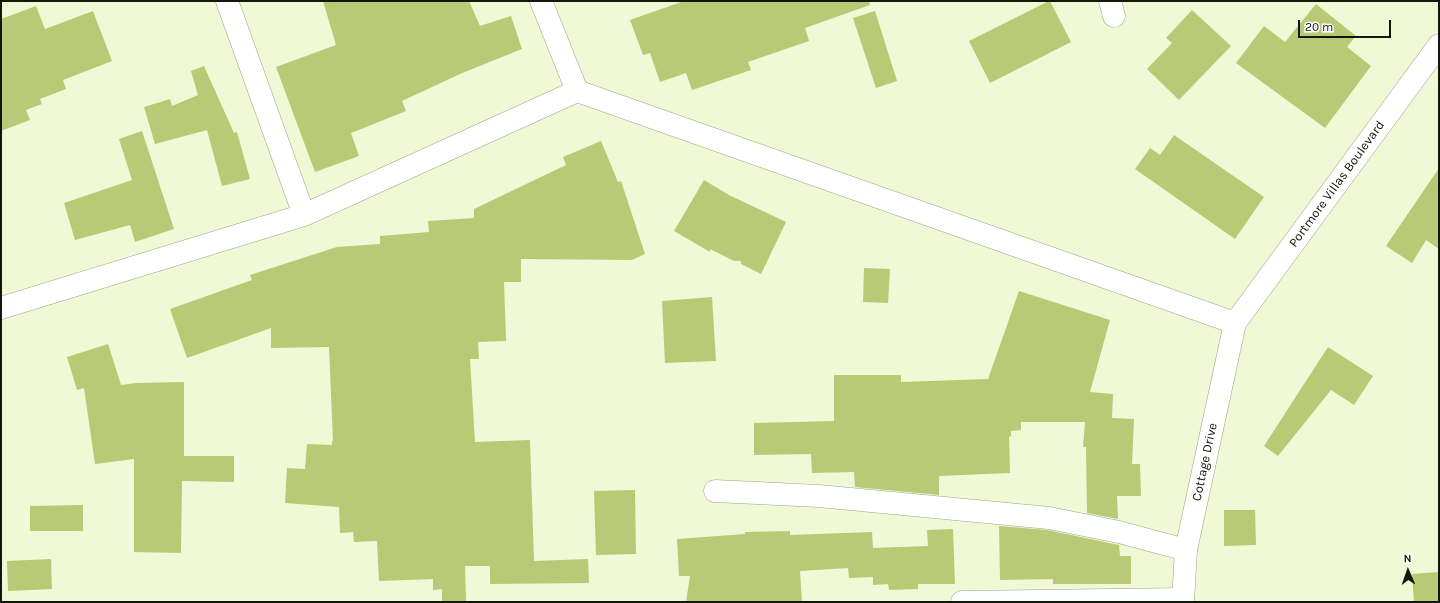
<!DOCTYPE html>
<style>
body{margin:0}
#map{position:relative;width:1440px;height:603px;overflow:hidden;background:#f0f8d6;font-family:Karla,sans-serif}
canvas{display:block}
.frame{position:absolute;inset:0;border:2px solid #13160a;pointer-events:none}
.north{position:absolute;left:1388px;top:551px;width:40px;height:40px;-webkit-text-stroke:3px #fff;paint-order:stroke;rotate:358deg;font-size:11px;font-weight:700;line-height:16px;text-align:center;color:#13160a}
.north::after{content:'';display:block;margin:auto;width:14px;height:18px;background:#13160a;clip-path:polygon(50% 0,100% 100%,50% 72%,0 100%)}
.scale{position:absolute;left:1298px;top:20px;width:93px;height:18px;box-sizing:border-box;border:2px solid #13160a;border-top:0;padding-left:5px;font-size:12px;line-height:14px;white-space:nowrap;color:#13160a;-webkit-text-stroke:3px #fff;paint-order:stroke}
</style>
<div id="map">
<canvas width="1440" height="603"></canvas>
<div class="frame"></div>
<div class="north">N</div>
<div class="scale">20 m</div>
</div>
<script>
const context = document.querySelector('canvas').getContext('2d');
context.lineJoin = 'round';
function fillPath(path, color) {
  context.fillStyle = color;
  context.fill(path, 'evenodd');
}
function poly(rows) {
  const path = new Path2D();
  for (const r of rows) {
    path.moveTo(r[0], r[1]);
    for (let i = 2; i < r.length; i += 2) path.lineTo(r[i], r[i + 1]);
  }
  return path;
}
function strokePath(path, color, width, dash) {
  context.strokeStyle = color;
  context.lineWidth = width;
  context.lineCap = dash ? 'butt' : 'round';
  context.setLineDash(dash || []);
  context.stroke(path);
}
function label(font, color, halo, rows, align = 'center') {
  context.font = font + ' Karla,sans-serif';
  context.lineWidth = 3.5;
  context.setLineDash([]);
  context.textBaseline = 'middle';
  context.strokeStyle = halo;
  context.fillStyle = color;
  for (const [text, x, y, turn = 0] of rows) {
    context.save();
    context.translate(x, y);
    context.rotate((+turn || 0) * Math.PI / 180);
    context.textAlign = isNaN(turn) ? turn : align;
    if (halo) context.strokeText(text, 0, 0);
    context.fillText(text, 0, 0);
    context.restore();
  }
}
fillPath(poly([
 [323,1,469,1,480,26,511,16,522,49,460,74,402,101,406,111,351,133,359,156,315,172,276,67,336,45],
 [684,1,869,1,870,5,805,28,809,41,748,62,751,70,692,90,686,73,660,82,650,53,643,55,630,20],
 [1049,1,1050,1,1071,42,990,83,969,41],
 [1316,4,1356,36,1347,47,1371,66,1325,128,1236,63,1264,26,1285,42],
 [36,6,45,29,93,11,112,61,63,80,66,89,40,99,42,104,26,110,30,120,1,131,1,19],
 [1192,10,1231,46,1179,100,1147,69,1172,43,1166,38],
 [875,11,897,81,876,88,853,18],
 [204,66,234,133,237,132,250,179,222,186,207,130,155,144,144,107,170,99,172,106,198,95,191,71],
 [142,131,174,229,135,242,130,225,75,240,64,203,132,180,119,139],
 [1174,135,1264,197,1235,239,1135,169,1150,148,1160,155],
 [601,141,618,182,621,181,645,254,632,260,521,259,521,282,504,282,506,341,478,342,479,359,470,359,475,442,530,440,534,561,588,559,589,583,490,584,490,566,465,566,466,602,442,602,442,589,433,590,433,579,379,581,377,541,354,542,353,532,340,533,339,507,285,503,287,468,305,469,307,444,332,445,332,441,333,441,329,347,271,348,271,328,187,358,170,309,252,280,250,275,337,247,380,244,380,236,429,232,428,221,474,218,474,209,566,165,563,157],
 [1439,168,1439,249,1426,240,1412,263,1386,246],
 [704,180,729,195,786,222,761,274,741,264,741,261,734,261,710,249,710,252,674,231],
 [864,268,890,269,888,303,863,302],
 [1019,291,1110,320,1090,392,1113,394,1112,418,1134,419,1132,464,1140,464,1141,496,1117,496,1118,519,1087,513,1086,447,1083,447,1085,422,1021,422,1021,430,1011,431,1011,436,1009,437,1010,473,939,476,939,495,855,487,854,472,812,473,811,454,754,455,754,423,834,421,834,375,901,375,901,382,988,379],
 [712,297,716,361,665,363,662,301],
 [108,344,121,385,136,383,184,382,184,456,234,456,234,482,182,481,181,553,134,552,134,459,95,464,84,388,77,390,67,357],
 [1328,347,1373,376,1354,405,1331,390,1278,456,1264,446],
 [635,490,636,554,596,555,594,491],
 [83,505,83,531,30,531,30,506],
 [1224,510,1255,510,1256,545,1224,546],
 [999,526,1047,530,1119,545,1120,556,1131,556,1131,584,1053,584,1053,579,1000,580],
 [953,529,955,584,918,584,918,589,889,590,888,584,873,585,873,577,849,578,848,568,800,571,802,602,686,602,690,576,679,576,677,539,745,534,745,532,790,531,790,535,872,532,873,548,928,546,927,530],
 [51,559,52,589,8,591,7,561],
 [1439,572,1439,602,1414,602,1412,574]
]), '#b8ca75');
const street = poly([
 [227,1,304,215],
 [541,1,577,91],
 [1110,1,1114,16],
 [1,308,304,215,577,91,1235,323],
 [715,491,819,496,1049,518,1119,532,1186,550],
 [962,602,1183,599]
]);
const secondary = poly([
 [1183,602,1186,550,1235,323,1439,45]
]);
strokePath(street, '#9da585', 23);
strokePath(secondary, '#9da585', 23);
strokePath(street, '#fff', 22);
strokePath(secondary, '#fff', 22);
label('13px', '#13160a', '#fff', [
 ["Portmore Villas Boulevard",1337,184,-54],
 ["Cottage Drive",1205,462,-78]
]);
</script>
